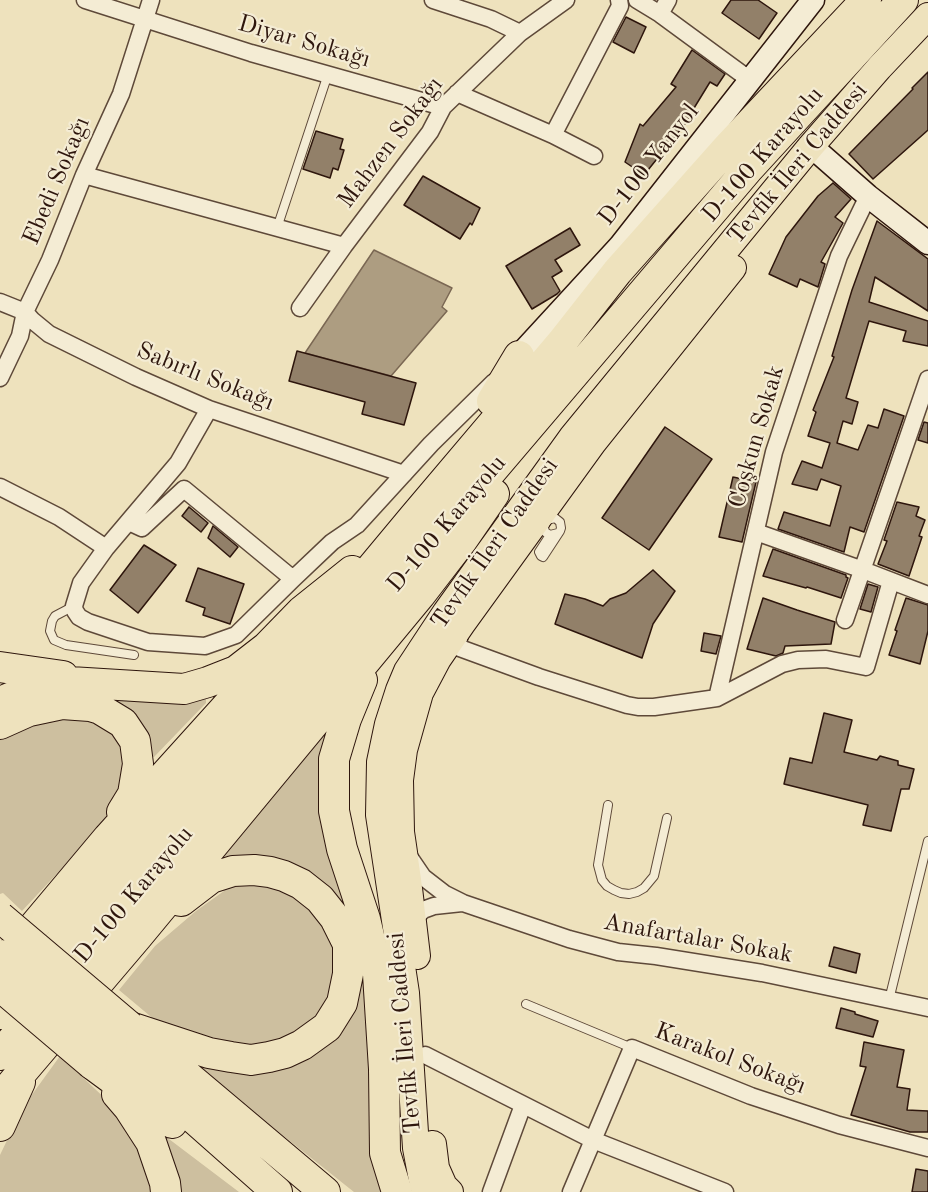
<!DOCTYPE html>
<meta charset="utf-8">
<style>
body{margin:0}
canvas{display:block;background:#eee2bd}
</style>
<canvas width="928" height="1192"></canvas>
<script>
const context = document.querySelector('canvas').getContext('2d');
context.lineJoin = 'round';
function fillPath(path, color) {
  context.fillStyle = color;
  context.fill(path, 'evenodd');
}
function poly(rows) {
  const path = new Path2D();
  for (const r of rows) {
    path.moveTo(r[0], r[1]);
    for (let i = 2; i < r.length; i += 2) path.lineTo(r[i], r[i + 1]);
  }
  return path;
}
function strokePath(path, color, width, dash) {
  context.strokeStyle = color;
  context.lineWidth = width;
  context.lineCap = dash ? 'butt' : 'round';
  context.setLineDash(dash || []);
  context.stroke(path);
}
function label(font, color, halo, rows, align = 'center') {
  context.font = font + ' "Old Standard TT",serif';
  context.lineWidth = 4.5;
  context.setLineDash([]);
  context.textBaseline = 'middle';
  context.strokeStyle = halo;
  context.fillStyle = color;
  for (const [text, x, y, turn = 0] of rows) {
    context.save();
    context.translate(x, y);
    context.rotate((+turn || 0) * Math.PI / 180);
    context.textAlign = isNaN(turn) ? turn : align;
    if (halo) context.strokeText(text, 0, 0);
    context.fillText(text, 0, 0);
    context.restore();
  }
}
fillPath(poly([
 [117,694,206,694,206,703,154,757,147,756,110,701],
 [85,715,125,742,121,793,109,818,22,911,3,893,0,894,0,738,35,720],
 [330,721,354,917,221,864,220,859],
 [254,879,318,905,341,954,337,994,297,1042,243,1052,156,1021,119,990,155,946,196,911,224,891,221,885],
 [358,969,366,973,385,1192,354,1192,199,1069,198,1061,277,1068],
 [60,1056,111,1104,140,1139,160,1192,0,1192,0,1155,23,1107],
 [165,1136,239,1192,175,1192]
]), '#cdbf9f');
const water = poly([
 [374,250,452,288,442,307,447,311,391,376,305,353,374,250]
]);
fillPath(water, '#ad9d81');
strokePath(water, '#7a6753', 1.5);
const building = poly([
 [731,0,758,0,777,13,759,39,722,13,731,0],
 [626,17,646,27,634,53,613,42,626,17],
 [692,50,725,74,717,86,710,82,691,113,693,114,644,175,625,162,640,124,643,126,676,87,671,84,692,50],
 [928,72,928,130,873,179,849,154,913,89,912,88,928,72],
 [316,131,343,139,340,149,344,150,338,170,333,168,330,178,303,169,316,131],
 [423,176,480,208,472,225,470,223,460,239,404,205,423,176],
 [833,183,851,199,835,217,843,223,821,262,825,264,818,287,800,279,797,287,769,274,786,237,818,196,833,183],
 [877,221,928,259,928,311,875,277,869,302,928,321,928,346,903,341,906,331,869,321,846,398,858,402,852,424,843,421,837,443,858,450,868,425,878,428,884,409,904,416,864,532,850,527,844,552,778,529,784,512,830,526,841,486,821,479,817,490,792,484,802,461,822,468,830,443,808,436,816,412,813,410,834,357,832,356,852,290,877,221],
 [570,228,580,245,555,260,562,271,552,277,560,291,557,294,532,309,506,266,570,228],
 [297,351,416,383,404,425,362,414,365,402,289,381,297,351],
 [924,422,928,423,928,443,918,440,924,422],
 [665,427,712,459,649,550,602,518,665,427],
 [733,477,756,482,742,542,719,537,733,477],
 [897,502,919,507,916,516,925,520,919,536,922,537,909,576,878,564,887,541,884,540,897,502],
 [189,507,208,523,201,532,182,516,189,507],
 [213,526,238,547,230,557,208,538,213,526],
 [144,545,176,565,138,613,110,590,144,545],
 [773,549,846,575,846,577,848,578,841,598,807,587,806,588,763,576,773,549],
 [198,568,244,584,230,624,203,615,205,608,186,601,198,568],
 [653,570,675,591,653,624,642,658,555,624,565,594,585,599,603,606,610,599,626,593,653,570],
 [868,584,878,587,871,612,860,609,868,584],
 [763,598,797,610,835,622,831,644,785,646,783,653,776,656,747,649,763,598],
 [906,598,928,605,928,631,920,664,889,655,897,631,895,630,906,598],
 [704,633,721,636,716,654,701,651,704,633],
 [824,713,852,720,844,752,877,760,880,756,898,761,898,765,914,769,909,789,901,789,891,831,863,825,868,805,784,784,790,758,812,763,824,713],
 [834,947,860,954,856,973,829,966,834,947],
 [841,1008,855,1012,855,1014,878,1021,873,1037,836,1028,841,1008],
 [864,1042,904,1050,897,1087,910,1089,907,1110,928,1111,928,1132,910,1132,851,1115,866,1067,860,1066,864,1042],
 [916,1169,928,1171,928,1192,912,1192,916,1169]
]);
fillPath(building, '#928069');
strokePath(building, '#2e160d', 1.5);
const lane = poly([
 [277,228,328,74],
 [550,535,539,552,541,556,543,557,560,531,561,528,560,522,555,518,547,520,544,527,545,532,550,535,558,533],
 [74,606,55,616,52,621,50,631,54,640,66,645,134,655],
 [608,805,598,865,602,880,607,886,614,890,621,893,629,894,637,892,644,888,654,876,667,818],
 [889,1000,928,841],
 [526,1004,632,1048]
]);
const street = poly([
 [85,0,251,53,443,107],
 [433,0,491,19,520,33],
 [637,0,660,14,750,80],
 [660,14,668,0],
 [457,93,553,135,594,156],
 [553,135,620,6,619,0],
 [84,175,344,246],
 [0,302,25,312,32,320,49,334,136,377,209,409,404,474],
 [300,308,344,246,430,132,443,107,520,33,566,0],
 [0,378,20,336,25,312,50,260,84,175,121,94,151,0],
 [209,409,178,463,106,548,81,583,74,606,75,611,79,617,88,622,148,642,205,646,236,635,293,579,332,542,357,525,431,444,494,382],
 [0,487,59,517,106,548],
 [129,522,142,528,184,489,293,579],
 [756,532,863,570,928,595],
 [845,620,928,379],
 [461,630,457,647,539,677,627,705,638,707,654,707,717,698,782,664,798,660,826,659,866,667,891,581],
 [717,698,774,452,839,256,868,196],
 [408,855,423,877,445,894,463,903,569,939,618,952,656,956,762,973,928,1008],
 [413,920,423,910,434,906,462,903],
 [425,1055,593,1140,725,1192],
 [491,1192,523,1105],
 [571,1192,632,1048,751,1096,839,1125,928,1148]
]);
const secondary = poly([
 [811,146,868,196,928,243],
 [519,356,620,246,813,0]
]);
const primary = poly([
 [417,956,408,880,401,832,400,780,404,750,420,693,438,659,462,624,593,443,733,268],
 [433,1144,436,1168,444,1186,450,1192],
 [426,1192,423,1185,416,1148,406,993,379,815,380,762,388,724,399,690,407,671,446,612,572,437,811,146,879,68,928,16]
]);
const highway = poly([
 [492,401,519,356],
 [0,667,63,676],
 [362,680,346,719,334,759,334,811,342,849,365,919,378,974,384,1069,385,1153,397,1192],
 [0,702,36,687,70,682,184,689,208,682,236,671,267,647,302,611,352,571],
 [0,724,29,711,62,704,90,706,100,709,123,723,135,741,138,764,133,794,122,812],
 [8,957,108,838,267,662],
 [0,1014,413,518,562,342,617,272,728,147,866,0],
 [130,1027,209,1053,231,1057,251,1060,269,1057,285,1053,302,1045,327,1027,342,1003,348,974,348,944,335,918,320,899,301,884,284,876,270,872,254,870,233,871,211,878,181,901],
 [141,1037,325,1192],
 [112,1046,277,1192],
 [0,1055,284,715,749,168,903,0],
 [92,1064,172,1123],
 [117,1094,129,1108,151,1142,165,1183,166,1192],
 [0,1098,137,937,420,595,463,539,494,494],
 [0,1126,20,1082]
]);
strokePath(lane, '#5e4939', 10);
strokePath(street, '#5e4939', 19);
strokePath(secondary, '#2e160d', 25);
strokePath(primary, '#2e160d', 28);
strokePath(highway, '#2e160d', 32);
strokePath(lane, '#f4ecd4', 8);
strokePath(street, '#f4ecd4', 16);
strokePath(secondary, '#f4ecd4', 22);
strokePath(primary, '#eee2bd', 26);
strokePath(highway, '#eee2bd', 30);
const highwayBridge = poly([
 [0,917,130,1027],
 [0,955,112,1046],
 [0,986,92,1064]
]);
strokePath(highwayBridge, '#2e160d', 32, []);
strokePath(highwayBridge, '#eee2bd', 30);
label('24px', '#2e160d', '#f4ecd4', [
 ["Diyar Sokağı",304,42,16],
 ["Mahzen Sokağı",391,143,-53],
 ["D-100 Karayolu",763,155,-49],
 ["Tevfik İleri Caddesi",798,164,-50],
 ["D-100 Yanyol",649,165,-52],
 ["Ebedi Sokağı",57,181,-67],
 ["Sabırlı Sokağı",205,377,22],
 ["Coşkun Sokak",757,437,-74],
 ["D-100 Karayolu",447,524,-50],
 ["Tevfik İleri Caddesi",495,544,-55],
 ["D-100 Karayolu",134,895,-50],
 ["Anafartalar Sokak",698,939,10],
 ["Tevfik İleri Caddesi",405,1033,-95],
 ["Karakol Sokağı",730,1059,21]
]);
</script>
